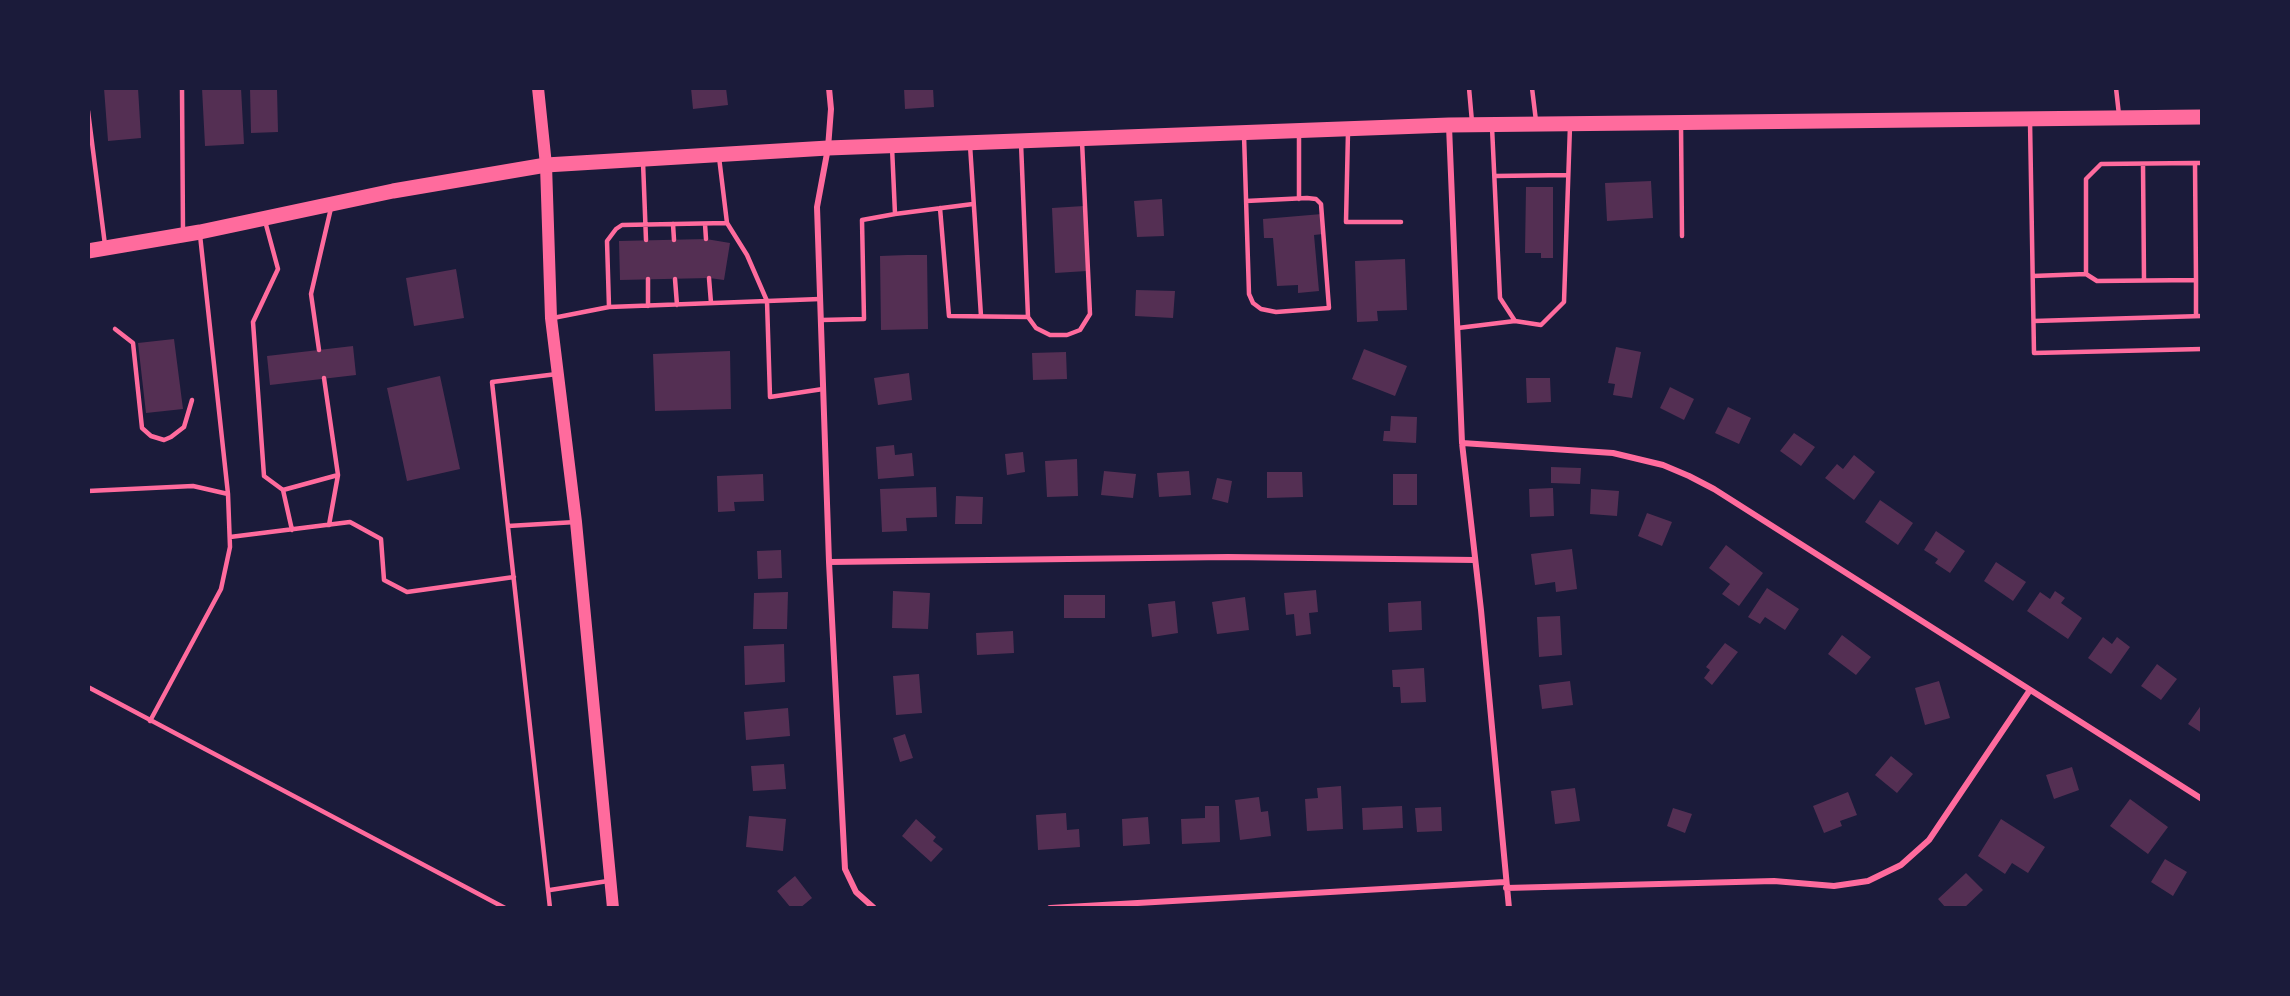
<!DOCTYPE html>
<style>
body{margin:0}
#map{position:relative;width:2290px;height:996px;overflow:hidden;background:#1b1b3a;font-family:Montserrat,sans-serif}
canvas{display:block}
.frame{position:absolute;inset:0;border:90px solid #1b1b3a;pointer-events:none}
</style>
<div id="map">
<canvas width="2290" height="996"></canvas>
<div class="frame"></div>
</div>
<script>
const context = document.querySelector('canvas').getContext('2d');
context.lineJoin = 'round';
function fillPath(path, color) {
  context.fillStyle = color;
  context.fill(path, 'evenodd');
}
function poly(rows) {
  const path = new Path2D();
  for (const r of rows) {
    path.moveTo(r[0], r[1]);
    for (let i = 2; i < r.length; i += 2) path.lineTo(r[i], r[i + 1]);
  }
  return path;
}
function strokePath(path, color, width, dash) {
  context.strokeStyle = color;
  context.lineWidth = width;
  context.lineCap = dash ? 'butt' : 'round';
  context.setLineDash(dash || []);
  context.stroke(path);
}
fillPath(poly([
 [104,88,138,88,141,138,108,141],
 [202,88,241,88,244,144,205,146],
 [250,88,277,88,278,132,251,133],
 [691,88,726,88,728,105,693,109],
 [904,88,933,88,934,107,905,109],
 [1651,181,1653,218,1607,221,1605,183],
 [1526,187,1553,187,1553,258,1541,258,1541,253,1525,253],
 [1162,199,1164,236,1137,237,1134,201],
 [1084,206,1087,271,1055,273,1052,208],
 [1322,214,1323,234,1314,235,1319,291,1298,293,1298,285,1277,286,1273,238,1264,238,1263,219],
 [706,239,730,243,724,280,709,278,620,280,619,241],
 [907,255,927,255,928,329,881,330,880,256],
 [1405,259,1407,310,1377,311,1378,321,1357,322,1355,261],
 [456,269,464,318,414,326,406,278],
 [1136,290,1175,291,1173,318,1135,316],
 [174,339,183,409,146,413,138,343],
 [353,346,356,375,270,385,267,356],
 [1616,347,1641,352,1632,398,1613,395,1615,384,1608,383],
 [1364,349,1407,366,1395,396,1352,379],
 [730,351,731,409,655,411,653,354],
 [1066,352,1067,379,1033,380,1032,353],
 [909,373,912,400,878,405,874,378],
 [440,376,460,469,407,481,387,388],
 [1526,378,1550,378,1551,402,1527,403],
 [1670,387,1694,399,1684,420,1660,408],
 [1728,407,1751,418,1739,444,1715,433],
 [1391,416,1417,417,1416,443,1383,441,1384,431,1390,431],
 [1794,433,1815,447,1801,466,1780,451],
 [894,445,895,455,912,453,914,476,878,479,876,447],
 [1023,452,1025,472,1007,475,1005,454],
 [1854,455,1875,472,1854,500,1825,478,1837,464,1843,469],
 [1077,459,1078,496,1047,497,1045,461],
 [1551,467,1581,468,1580,484,1551,483],
 [1104,471,1136,474,1133,498,1101,495],
 [1189,471,1191,495,1159,497,1157,473],
 [1267,472,1302,472,1303,497,1267,498],
 [763,474,764,501,734,502,735,511,718,512,717,476],
 [1393,474,1417,474,1417,505,1393,505],
 [1217,478,1232,481,1228,503,1212,499],
 [936,487,937,517,906,518,907,531,882,532,880,489],
 [1553,488,1554,516,1530,517,1529,489],
 [1591,489,1619,491,1617,516,1590,514],
 [956,496,983,497,982,524,955,524],
 [1880,500,1913,523,1898,545,1865,522],
 [1647,513,1672,522,1662,546,1638,536],
 [1936,531,1965,551,1950,573,1935,563,1938,559,1924,550],
 [1726,545,1763,573,1739,606,1722,594,1730,584,1709,568],
 [1572,549,1577,589,1556,592,1555,582,1535,585,1531,554],
 [781,550,782,578,758,579,757,551],
 [1996,562,2026,582,2013,601,1984,581],
 [1767,588,1799,609,1785,630,1765,617,1760,624,1748,617],
 [1316,590,1318,612,1309,613,1311,634,1296,636,1294,614,1286,615,1284,593],
 [893,591,930,593,928,629,892,628],
 [2055,591,2065,598,2061,603,2082,618,2068,639,2027,611,2040,592,2050,599],
 [788,592,787,629,753,629,754,593],
 [1064,595,1105,595,1105,618,1064,618],
 [1245,597,1249,630,1217,634,1212,602],
 [1175,601,1178,633,1152,637,1148,604],
 [1421,601,1422,630,1389,632,1388,603],
 [1560,616,1562,655,1539,657,1537,617],
 [1013,631,1014,653,977,655,976,633],
 [1842,635,1871,657,1856,675,1828,654],
 [2103,637,2112,644,2117,637,2130,647,2111,674,2088,658],
 [1725,643,1738,652,1712,685,1704,678,1710,670,1706,667],
 [784,644,785,682,745,685,744,646],
 [2157,664,2177,679,2161,700,2141,686],
 [1424,668,1426,702,1401,703,1400,687,1393,687,1392,670],
 [919,674,922,713,896,715,893,676],
 [1570,681,1573,705,1542,709,1539,685],
 [1939,681,1950,718,1925,725,1915,688],
 [2202,704,2202,733,2188,724],
 [788,708,790,736,746,740,744,712],
 [905,734,913,758,900,762,893,738],
 [1891,756,1913,774,1897,793,1875,775],
 [784,764,786,789,753,791,751,766],
 [2072,767,2079,790,2054,799,2046,775],
 [1341,786,1343,829,1307,831,1305,799,1318,798,1317,788],
 [1575,788,1580,821,1555,824,1551,791],
 [1848,792,1857,815,1840,821,1842,826,1824,833,1813,806],
 [1259,797,1261,812,1268,811,1271,836,1240,840,1235,800],
 [2130,799,2168,827,2148,854,2110,826],
 [1205,806,1219,806,1220,842,1182,844,1181,819,1205,818],
 [1402,806,1403,828,1363,830,1362,808],
 [1441,807,1442,831,1417,832,1415,808],
 [1673,808,1692,814,1685,833,1667,826],
 [1066,813,1067,830,1079,829,1080,847,1038,850,1036,815],
 [749,816,786,819,783,851,746,847],
 [1148,817,1150,844,1123,846,1122,819],
 [916,819,936,837,933,841,943,849,931,862,902,836],
 [2001,819,2045,847,2028,873,2012,863,2005,874,1978,856],
 [2165,859,2187,872,2173,896,2151,882],
 [1966,873,1983,890,1964,908,1946,908,1938,899],
 [795,876,812,898,800,908,791,908,777,891]
]), '#542f53');
strokePath(poly([
 [182,88,183,233],
 [1469,88,1472,122],
 [1532,88,1536,121],
 [2116,88,2119,115],
 [88,111,105,245],
 [2030,121,2034,353,2202,349],
 [1681,125,1682,236],
 [1492,127,1500,298,1515,321,1541,325,1564,302,1570,126],
 [1299,132,1299,199],
 [1348,132,1346,222,1401,222],
 [1244,135,1249,294,1253,303,1261,309,1276,312,1329,308,1321,204,1316,199,1307,198,1246,201],
 [1021,143,1028,317,1036,328,1050,335,1067,335,1080,330,1090,314,1082,141],
 [970,145,981,316],
 [719,157,727,223,747,255,767,301,609,307,607,241,616,229,622,225,727,223],
 [643,162,646,240],
 [2195,163,2196,280,2097,281,2086,274,2086,179,2101,164,2195,163,2202,163],
 [2143,164,2144,280],
 [1495,176,1568,175],
 [940,208,949,316,1028,317],
 [895,214,973,204],
 [265,221,278,269,253,322,264,476,283,490,338,475],
 [673,224,674,240],
 [705,224,706,239],
 [2033,276,2086,274],
 [709,278,711,303],
 [648,279,648,306],
 [675,279,677,305],
 [2196,280,2196,316],
 [820,299,767,301,770,397,823,389],
 [553,318,609,307],
 [821,320,864,319,862,220,895,214,892,147],
 [2034,321,2202,316],
 [1458,328,1515,321],
 [115,329,133,343,142,428,151,436,164,440,171,437,184,427,192,400],
 [319,350,311,294,331,208],
 [324,378,338,475,329,525],
 [283,490,292,530],
 [88,491,193,486,228,494],
 [508,526,576,522],
 [230,537,350,522,381,539,384,580,407,592,514,577],
 [88,687,505,908],
 [150,721,221,589,230,547,228,494,200,235],
 [550,890,608,881],
 [550,908,492,382,557,374]
]), '#ff6b9d', 4.5);
strokePath(poly([
 [829,88,831,109,828,148,817,207,829,562,845,869,856,892,874,908],
 [1449,126,1462,443,1481,610,1509,908],
 [1462,443,1613,453,1663,465,1689,476,1714,489,2202,799],
 [829,562,1228,557,1475,560],
 [1506,888,1774,881,1834,886,1868,881,1901,865,1929,840,2030,690],
 [1050,908,1505,882]
]), '#ff6b9d', 6);
strokePath(poly([
 [538,88,546,165,551,318,576,522,613,908]
]), '#ff6b9d', 12);
strokePath(poly([
 [88,251,200,232,393,191,546,165,828,148,1449,125,2202,117]
]), '#ff6b9d', 15);
</script>
